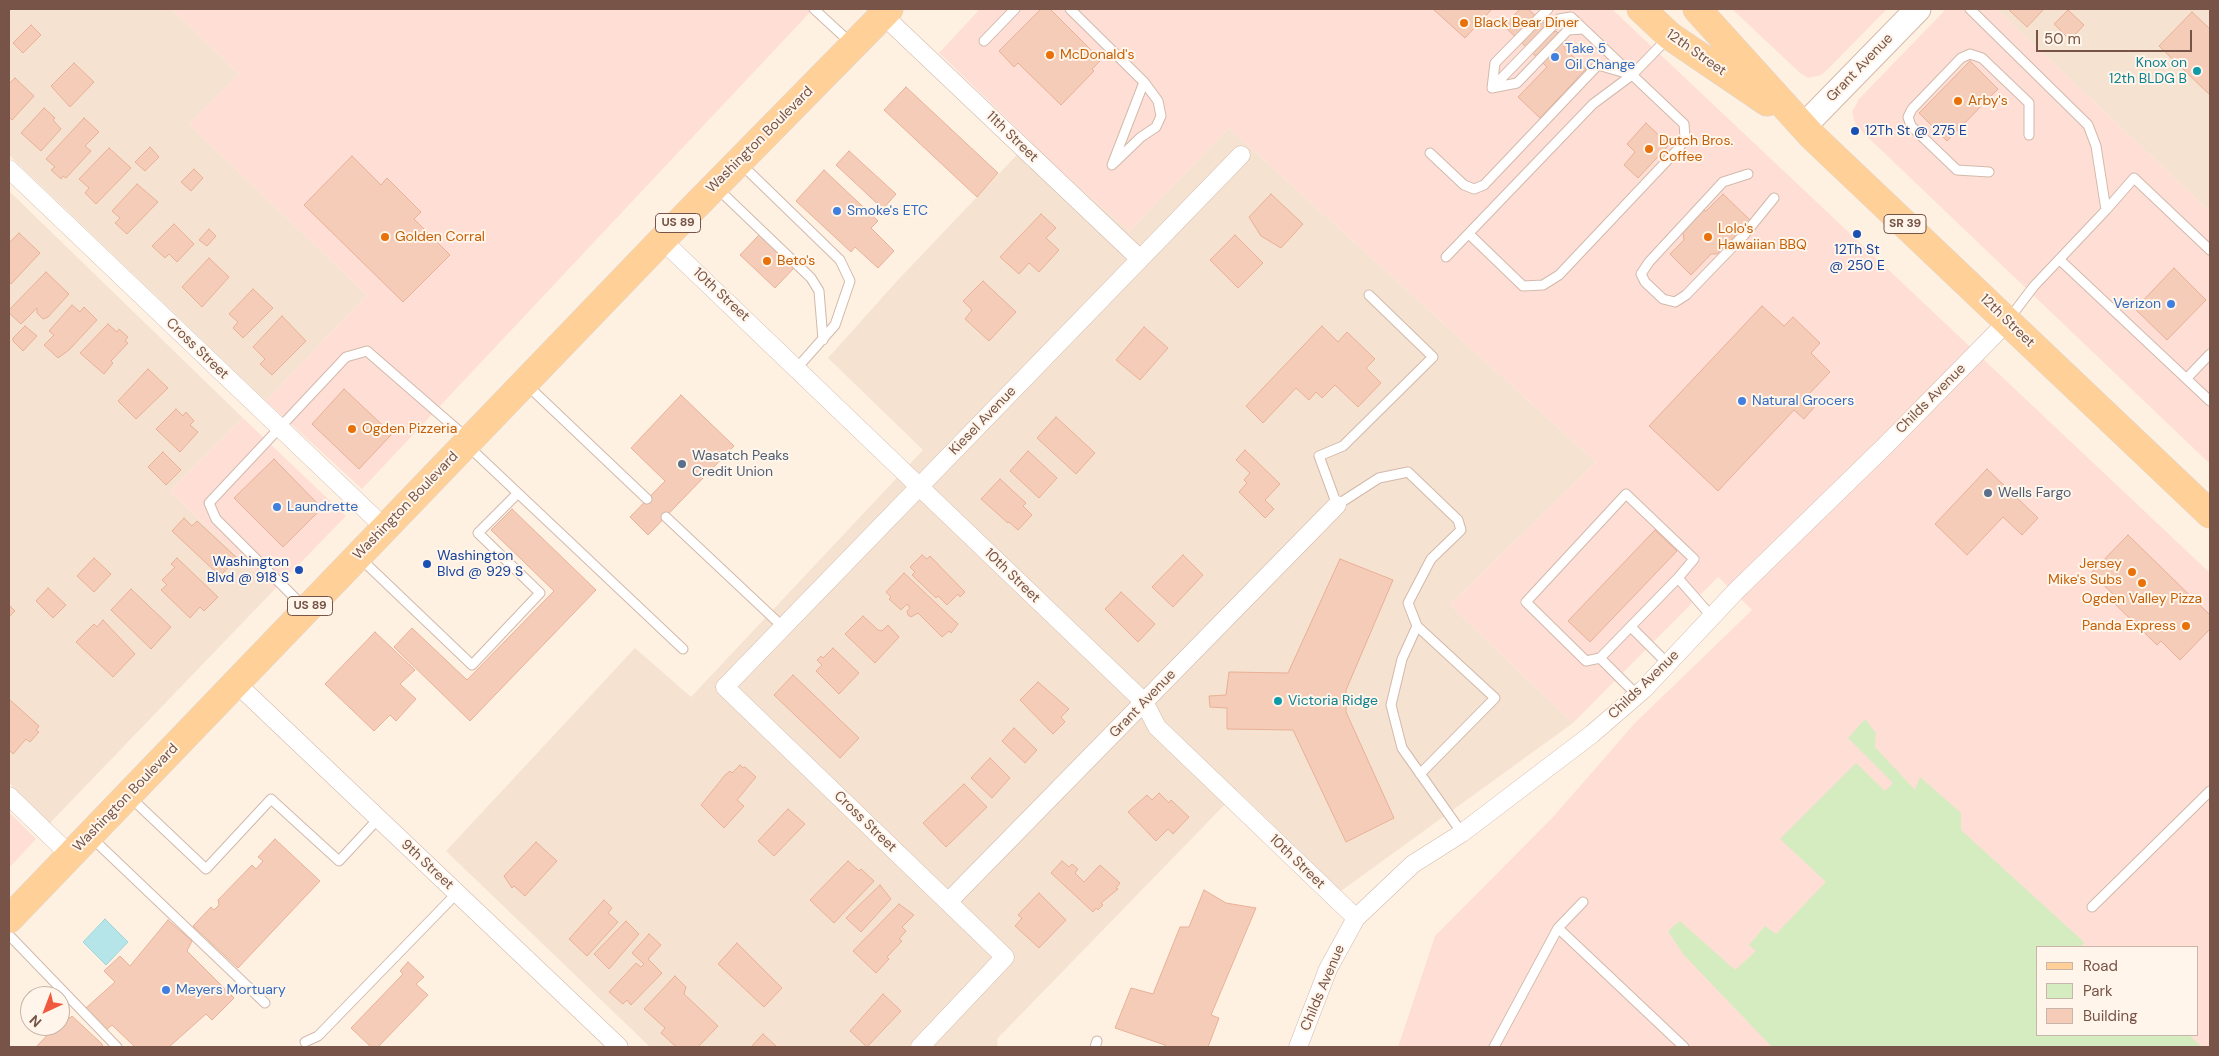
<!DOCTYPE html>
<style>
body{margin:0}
#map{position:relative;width:2219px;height:1056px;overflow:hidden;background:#fef1e2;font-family:"DM Sans",sans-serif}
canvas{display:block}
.frame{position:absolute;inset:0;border:10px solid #775447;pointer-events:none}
.legend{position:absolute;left:2036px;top:946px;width:162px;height:90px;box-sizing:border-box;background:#fff5ea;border:1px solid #c9b5a9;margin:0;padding:6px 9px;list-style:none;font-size:15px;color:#775447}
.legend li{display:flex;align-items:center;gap:10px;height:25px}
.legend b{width:25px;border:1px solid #c9b5a9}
.north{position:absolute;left:20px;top:986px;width:50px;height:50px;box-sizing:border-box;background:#fff5ea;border:1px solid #c9b5a9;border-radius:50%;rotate:223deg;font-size:14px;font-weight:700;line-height:20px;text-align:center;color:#775447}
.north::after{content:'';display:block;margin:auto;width:18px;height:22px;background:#f0593f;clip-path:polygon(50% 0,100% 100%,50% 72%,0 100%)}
.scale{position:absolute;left:2036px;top:30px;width:156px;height:22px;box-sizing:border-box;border:2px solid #775447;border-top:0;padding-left:6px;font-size:15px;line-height:18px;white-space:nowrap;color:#775447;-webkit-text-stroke:4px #fff5ea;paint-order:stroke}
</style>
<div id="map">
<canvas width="2219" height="1056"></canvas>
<div class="frame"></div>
<ul class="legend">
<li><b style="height:6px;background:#ffd198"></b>Road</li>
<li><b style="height:14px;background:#d5ecc0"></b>Park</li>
<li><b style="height:14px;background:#f5ccb8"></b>Building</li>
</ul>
<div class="north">N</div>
<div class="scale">50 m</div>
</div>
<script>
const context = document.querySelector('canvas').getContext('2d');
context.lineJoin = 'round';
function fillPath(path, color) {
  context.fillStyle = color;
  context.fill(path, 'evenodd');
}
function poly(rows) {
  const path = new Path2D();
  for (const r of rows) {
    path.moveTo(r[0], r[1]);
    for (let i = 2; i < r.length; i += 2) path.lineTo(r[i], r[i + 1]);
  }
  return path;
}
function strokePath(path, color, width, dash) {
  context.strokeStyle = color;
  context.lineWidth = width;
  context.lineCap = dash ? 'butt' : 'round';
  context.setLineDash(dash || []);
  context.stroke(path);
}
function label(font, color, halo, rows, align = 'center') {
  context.font = font + ' "DM Sans",sans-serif';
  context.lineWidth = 4;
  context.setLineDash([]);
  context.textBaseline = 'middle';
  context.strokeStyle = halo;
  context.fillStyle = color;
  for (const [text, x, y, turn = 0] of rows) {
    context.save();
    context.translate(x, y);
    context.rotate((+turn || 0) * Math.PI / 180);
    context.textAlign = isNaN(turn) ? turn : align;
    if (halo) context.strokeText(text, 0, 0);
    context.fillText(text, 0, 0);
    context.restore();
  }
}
fillPath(poly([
 [9,9,172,9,239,74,189,124,367,295,266,401,9,155],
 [1996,9,2210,9,2210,212],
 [1229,128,1596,462,1450,605,1573,723,1341,891,1238,791,997,1039,998,1047,650,1047,446,851,635,648,691,697,923,450,828,358,897,281,1031,140,1078,187,1129,231],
 [9,191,243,418,170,491,274,590,50,823,9,783]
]), '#f6e2d0');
fillPath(poly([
 [172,9,813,9,362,489,266,401,367,295,189,124,239,74],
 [980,9,1612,9,2210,573,2210,1047,1398,1047,1435,936,1554,816,1634,724,1752,610,1718,577,1573,723,1450,605,1596,462,1229,128,1129,231,1078,187,939,53],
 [2038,947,2198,947,2198,1035,2038,1035],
 [1732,9,1887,9,1828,69,1821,75,1808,78,1800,73],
 [1946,9,1996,9,2210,212,2210,464,1856,126,1852,112,1859,99],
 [243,418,346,516,274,590,170,491],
 [9,812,36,839,9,868]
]), '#ffdfd5');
fillPath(poly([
 [1865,719,1876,733,1875,747,1915,790,1920,777,1961,813,1961,830,2084,942,2081,947,2038,947,2038,1035,2189,1035,2202,1047,1772,1047,1683,954,1668,931,1680,921,1735,970,1756,951,1749,945,1765,926,1776,934,1826,882,1780,839,1856,763,1885,791,1893,783,1848,738]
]), '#d5ecc0');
const water = poly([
 [105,919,128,942,106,965,83,942,105,919]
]);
fillPath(water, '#b5e5e9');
strokePath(water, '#9bd6db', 1);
const building = poly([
 [1041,9,1050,9,1101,60,1092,69,1094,71,1061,105,1018,63,1014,67,999,51,1041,9],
 [1433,9,1492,9,1465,38,1433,9],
 [1520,9,1528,9,1554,32,1556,31,1568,43,1564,48,1586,69,1540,118,1518,97,1547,67,1504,26,1520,9],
 [2008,9,2044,9,2027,27,2008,9],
 [2068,10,2084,25,2070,40,2054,24,2068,10],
 [2192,12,2210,29,2210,95,2159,46,2192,12],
 [31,25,41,35,23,53,13,43,31,25],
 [1970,61,1998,89,1947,141,1919,113,1970,61],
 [74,63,94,82,70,107,51,86,74,63],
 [15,78,34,96,12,120,9,117,9,84,15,78],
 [906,87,998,173,977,197,884,110,906,87],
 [44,108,55,118,53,120,61,129,41,151,21,133,44,108],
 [84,118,99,132,85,146,91,151,66,178,63,176,61,179,51,170,55,167,46,159,84,118],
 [1646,123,1669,145,1638,178,1624,165,1635,152,1627,144,1646,123],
 [150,147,159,157,145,171,135,162,150,147],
 [109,148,131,168,96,204,85,193,89,188,79,179,109,148],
 [849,151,896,194,883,209,836,165,849,151],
 [352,156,381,185,387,178,421,212,414,219,450,255,403,302,304,205,352,156],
 [194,169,203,178,191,191,181,182,194,169],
 [824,170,878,221,871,228,894,251,878,268,855,247,851,252,796,201,824,170],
 [137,184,158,202,127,234,115,223,120,218,112,211,137,184],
 [1271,194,1303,224,1281,248,1261,236,1249,217,1271,194],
 [1723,194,1750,220,1717,254,1711,254,1691,275,1670,254,1684,240,1683,233,1703,210,1706,211,1723,194],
 [1041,214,1056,228,1046,238,1059,250,1039,272,1029,263,1019,274,1000,257,1041,214],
 [174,224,194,244,177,262,169,254,165,258,152,246,174,224],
 [209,229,216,236,207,246,199,240,209,229],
 [19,233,40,253,11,284,9,282,9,243,19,233],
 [759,235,794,268,775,288,740,255,759,235],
 [1235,235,1263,263,1238,288,1210,260,1235,235],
 [209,258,229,277,202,307,182,287,209,258],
 [2174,268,2206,300,2167,340,2135,309,2174,268],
 [46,272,69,294,48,317,43,319,37,313,37,308,21,324,9,313,9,310,46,272],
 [983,281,1016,312,989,341,965,319,972,310,963,301,983,281],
 [253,289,273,308,243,338,233,328,238,322,229,314,253,289],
 [72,305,80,312,84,307,97,320,69,350,58,358,44,345,54,335,49,331,72,305],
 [1762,306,1784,326,1793,317,1820,343,1811,353,1830,372,1807,396,1816,405,1804,419,1794,410,1718,491,1649,426,1762,306],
 [282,316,306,341,272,375,260,364,265,359,253,347,282,316],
 [108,324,117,332,119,329,128,337,125,341,128,343,111,361,113,363,104,374,80,353,108,324],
 [25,326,37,336,23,351,13,341,13,338,25,326],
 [1322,326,1338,342,1347,332,1375,359,1366,368,1381,383,1358,407,1335,385,1322,398,1316,392,1309,400,1296,388,1263,423,1246,406,1322,326],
 [1144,327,1168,348,1140,380,1116,360,1144,327],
 [148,369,168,388,136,419,118,401,148,369],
 [344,389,392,434,359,469,312,424,344,389],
 [681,395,734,446,648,535,630,517,665,481,631,448,681,395],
 [176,409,183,416,186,412,194,421,190,425,198,432,180,452,156,429,176,409],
 [1056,417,1095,453,1076,474,1037,438,1056,417],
 [1245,450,1280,484,1265,500,1274,509,1265,518,1239,492,1247,483,1244,480,1250,473,1236,460,1245,450],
 [1028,451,1057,478,1039,498,1010,471,1028,451],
 [163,452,181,470,166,485,148,467,163,452],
 [274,459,322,508,283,547,234,498,274,459],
 [1987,469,2038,518,2022,535,2003,517,1967,555,1935,524,1987,469],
 [1000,479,1026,503,1023,506,1032,515,1018,530,1009,522,1008,523,981,499,1000,479],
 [512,509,596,590,470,721,394,647,412,628,467,680,554,591,491,530,512,509],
 [184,518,192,526,197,521,237,558,220,576,172,531,184,518],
 [1655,530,1677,551,1590,642,1568,621,1655,530],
 [2128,535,2210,615,2210,629,2180,660,2161,641,2157,645,2111,600,2115,596,2091,573,2128,535],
 [922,555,927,559,930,556,961,588,965,592,960,597,958,594,947,605,938,596,936,598,912,575,915,572,910,567,922,555],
 [1183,555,1203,575,1173,607,1152,587,1183,555],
 [94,558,111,574,94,592,77,576,94,558],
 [177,558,218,597,204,611,200,607,190,618,161,590,167,585,162,580,175,567,171,564,177,558],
 [1340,559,1393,580,1346,690,1346,712,1394,818,1346,842,1293,730,1227,729,1227,708,1210,707,1209,696,1226,695,1229,672,1288,673,1340,559],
 [904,573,958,624,951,633,949,631,942,637,918,613,911,617,908,615,907,611,910,608,907,604,901,610,889,599,891,597,886,592,904,573],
 [48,588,66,605,53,618,36,601,48,588],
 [131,589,171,627,151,649,111,610,131,589],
 [1121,592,1155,624,1138,642,1105,609,1121,592],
 [9,605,15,611,9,617,9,605],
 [863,616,878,630,882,631,888,625,899,637,875,663,845,634,863,616],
 [103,620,135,654,113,677,76,642,94,624,97,627,103,620],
 [375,632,415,670,400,684,416,699,396,721,390,715,374,731,325,684,375,632],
 [833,648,859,673,839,694,816,671,822,665,817,660,821,656,823,658,833,648],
 [793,675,859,738,840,758,774,695,793,675],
 [1038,682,1069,709,1061,717,1065,722,1053,734,1020,700,1038,682],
 [9,699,39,726,36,730,39,732,30,742,26,739,13,754,9,750,9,699],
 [1014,728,1037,750,1025,763,1002,741,1014,728],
 [990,758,1010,778,992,798,971,778,990,758],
 [740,765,743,768,745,767,756,777,737,800,744,806,724,828,701,805,725,775,730,771,732,773,740,765],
 [964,784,987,807,946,847,923,823,964,784],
 [1159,793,1169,803,1171,800,1189,817,1173,834,1168,829,1156,841,1128,812,1147,795,1152,800,1159,793],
 [788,809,805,824,774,856,758,841,788,809],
 [275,839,320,881,238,968,193,926,211,907,214,910,219,905,218,900,252,865,256,869,263,861,258,857,275,839],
 [536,842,557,861,525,896,514,886,512,888,504,876,536,842],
 [848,861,859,871,861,869,874,881,834,923,810,900,848,861],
 [1062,861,1069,867,1072,864,1078,869,1075,873,1084,882,1100,865,1120,883,1116,888,1118,889,1101,903,1103,905,1098,910,1096,908,1093,912,1051,873,1062,861],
 [880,885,891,899,861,932,846,918,880,885],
 [1204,890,1226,903,1256,908,1211,1015,1219,1018,1208,1047,1164,1047,1165,1045,1115,1028,1131,988,1153,994,1180,927,1189,927,1204,890],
 [1039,893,1066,920,1039,948,1015,926,1022,918,1018,915,1039,893],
 [604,900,612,908,608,913,618,922,587,956,569,939,604,900],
 [899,904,914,915,902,927,906,931,899,939,902,941,887,957,889,959,876,973,853,951,899,904],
 [168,920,192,941,187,951,234,998,212,1020,206,1014,169,1047,135,1047,112,1025,106,1030,86,1008,115,982,104,971,120,956,130,966,168,920],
 [626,921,639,934,609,969,594,954,626,921],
 [649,934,661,945,648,959,662,973,631,1005,627,1000,623,1004,609,992,636,963,641,967,644,964,632,953,649,934],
 [737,943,782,988,764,1007,718,964,737,943],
 [408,962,424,977,416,984,428,995,378,1047,371,1047,351,1028,403,974,400,971,408,962],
 [675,976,686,987,684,994,718,1026,698,1047,677,1047,673,1044,661,1033,665,1028,644,1009,675,976],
 [883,994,901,1011,867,1047,850,1031,883,994],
 [66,1015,70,1018,72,1016,102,1044,103,1047,36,1047,56,1026,60,1026,60,1022,66,1015],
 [763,1034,777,1047,751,1047,763,1034]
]);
fillPath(building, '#f5ccb8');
strokePath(building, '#e9b097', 1);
const lane = poly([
 [814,9,852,44],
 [1070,9,1144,82,1112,165],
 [1970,9,2088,125,2096,146,2106,210,2034,286,2009,319],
 [984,41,1015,9],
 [1492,88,1517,83,1568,30,1583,29],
 [1492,88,1495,63,1548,9],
 [1430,153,1464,185,1474,189,1484,185,1598,65,1629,74],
 [740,163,840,260,850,281,835,325,797,368],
 [1114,163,1141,137,1156,127,1161,116,1158,101,1144,82],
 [1989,172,1957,170,1911,126,1908,117,1912,109,1961,58,1970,54,1982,58,2029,103,2029,135],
 [1748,174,1723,182,1649,262,1641,274,1645,282,1663,299,1675,302,1686,295,1744,235,1774,198],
 [717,188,811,278,819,291,823,340],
 [2106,210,2134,178,2210,250],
 [1469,234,1523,286,1543,285,1559,275,1679,148,1685,137,1684,124,1571,17,1559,19,1492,88],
 [1446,257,1593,104,1632,75,1668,38],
 [2060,260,2210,401],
 [1369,295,1433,357,1343,446,1319,456,1337,505,1379,478,1408,472,1458,520,1461,530,1431,559,1408,603,1417,626,1402,659,1391,705,1402,748,1462,833],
 [2187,378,2210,354],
 [527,385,647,499],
 [468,446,683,649],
 [666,517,783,627],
 [360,558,472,665,540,593,478,533,517,494],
 [304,607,216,519,209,503,346,357,367,351,467,438],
 [1417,626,1495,698,1420,774],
 [1631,627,1668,664],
 [1600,658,1678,578],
 [1637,695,1600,658,1586,661,1526,602,1626,494,1694,559,1678,578,1712,617],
 [130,797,206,869,271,799,339,861,378,819],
 [92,838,265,1003],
 [2092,907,2210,791],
 [1558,928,1684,1047],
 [9,935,117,1047],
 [305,1042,318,1036,457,893],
 [1095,1047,1097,1041],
 [1494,1047,1558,928,1583,902]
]);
const street = poly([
 [883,15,1140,259],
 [9,169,385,528],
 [662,240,1144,702,1157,727,1356,918],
 [236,683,619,1047],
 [9,796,71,856],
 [948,902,1337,505],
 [920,1047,1005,957,725,687,1241,155],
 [1298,1047,1328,969,1356,918,1413,864,1462,833,1592,734,1644,689,1736,591,1886,445,2008,321]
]);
const secondary = poly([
 [1803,127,1918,9]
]);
const primary = poly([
 [1641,9,1670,36,1767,102],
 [1697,9,1812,136,2210,514],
 [9,919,662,240,889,9]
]);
strokePath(lane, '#d2b9ab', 11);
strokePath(street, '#d2b9ab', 19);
strokePath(secondary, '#d5b9a8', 27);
strokePath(primary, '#dcd3cf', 29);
strokePath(lane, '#fff', 9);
strokePath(street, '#fff', 18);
strokePath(secondary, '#fff', 25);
strokePath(primary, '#ffd198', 28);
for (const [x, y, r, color] of [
 [1464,23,5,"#e8710a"],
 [1050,55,5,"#e8710a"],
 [1555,57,5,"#3f7fe0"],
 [2197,71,5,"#0f9aa8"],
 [1958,101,5,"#e8710a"],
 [1855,131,5,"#1a4fb4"],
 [1649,149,5,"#e8710a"],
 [837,211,5,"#3f7fe0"],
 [1857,234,5,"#1a4fb4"],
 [385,237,5,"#e8710a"],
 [1708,237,5,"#e8710a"],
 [767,261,5,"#e8710a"],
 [2171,304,5,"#3f7fe0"],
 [1742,401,5,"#3f7fe0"],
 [352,429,5,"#e8710a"],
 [682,464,5,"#5c6f8a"],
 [1988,493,5,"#5c6f8a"],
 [277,507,5,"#3f7fe0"],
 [427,564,5,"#1a4fb4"],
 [299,570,5,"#1a4fb4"],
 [2132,572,5,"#e8710a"],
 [2142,583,5,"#e8710a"],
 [2186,626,5,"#e8710a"],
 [1278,701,5,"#0f9aa8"],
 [166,990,5,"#3f7fe0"]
]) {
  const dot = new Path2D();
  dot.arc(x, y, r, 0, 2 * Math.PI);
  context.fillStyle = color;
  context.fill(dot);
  strokePath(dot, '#fff5ea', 2);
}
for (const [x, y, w] of [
 [678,223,45],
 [1905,224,42],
 [310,606,45]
]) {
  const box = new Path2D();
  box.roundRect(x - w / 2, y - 9.5, w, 19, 4);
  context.fillStyle = '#fff5ea';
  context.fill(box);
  strokePath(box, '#775447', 1);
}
label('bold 12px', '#775447', null, [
 ["US 89",678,223],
 ["SR 39",1905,224],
 ["US 89",310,606]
]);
label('14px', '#c56008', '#fff5ea', [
 ["Black Bear Diner",1474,23],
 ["McDonald's",1060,55],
 ["Arby's",1968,101],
 ["Dutch Bros.",1659,141],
 ["Coffee",1659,157],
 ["Lolo's",1718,229],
 ["Hawaiian BBQ",1718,245],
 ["Golden Corral",395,237],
 ["Beto's",777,261],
 ["Ogden Pizzeria",362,429],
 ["Jersey",2122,564,"right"],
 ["Mike's Subs",2122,580,"right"],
 ["Ogden Valley Pizza",2142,599,"center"],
 ["Panda Express",2176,626,"right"]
], 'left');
label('14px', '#366cbe', '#fff5ea', [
 ["Take 5",1565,49],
 ["Oil Change",1565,65],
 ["Smoke's ETC",847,211],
 ["Verizon",2161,304,"right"],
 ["Natural Grocers",1752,401],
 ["Laundrette",287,507],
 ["Meyers Mortuary",176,990]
], 'left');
label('14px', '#775447', '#fff5ea', [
 ["12th Street",1696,53,35],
 ["Grant Avenue",1860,68,-46],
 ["11th Street",1012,137,44],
 ["Washington Boulevard",760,140,-45],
 ["10th Street",721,295,43],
 ["12th Street",2007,321,44],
 ["Cross Street",197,349,44],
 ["Childs Avenue",1931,399,-45],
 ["Kiesel Avenue",983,421,-46],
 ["Washington Boulevard",406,506,-46],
 ["10th Street",1012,576,44],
 ["Childs Avenue",1644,685,-44],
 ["Grant Avenue",1143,704,-46],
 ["Washington Boulevard",126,798,-46],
 ["Cross Street",865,822,44],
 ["10th Street",1297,862,44],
 ["9th Street",427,865,43],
 ["Childs Avenue",1323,988,-67]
]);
label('14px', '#0d838f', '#fff5ea', [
 ["Knox on",2187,63],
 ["12th BLDG B",2187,79],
 ["Victoria Ridge",1288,701,"left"]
], 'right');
label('14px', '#164399', '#fff5ea', [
 ["12Th St @ 275 E",1865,131],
 ["12Th St",1857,250,"center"],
 ["@ 250 E",1857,266,"center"],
 ["Washington",437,556],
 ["Blvd @ 929 S",437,572],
 ["Washington",289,562,"right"],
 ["Blvd @ 918 S",289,578,"right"]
], 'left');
label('14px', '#4e5e75', '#fff5ea', [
 ["Wasatch Peaks",692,456],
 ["Credit Union",692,472],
 ["Wells Fargo",1998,493]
], 'left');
</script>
